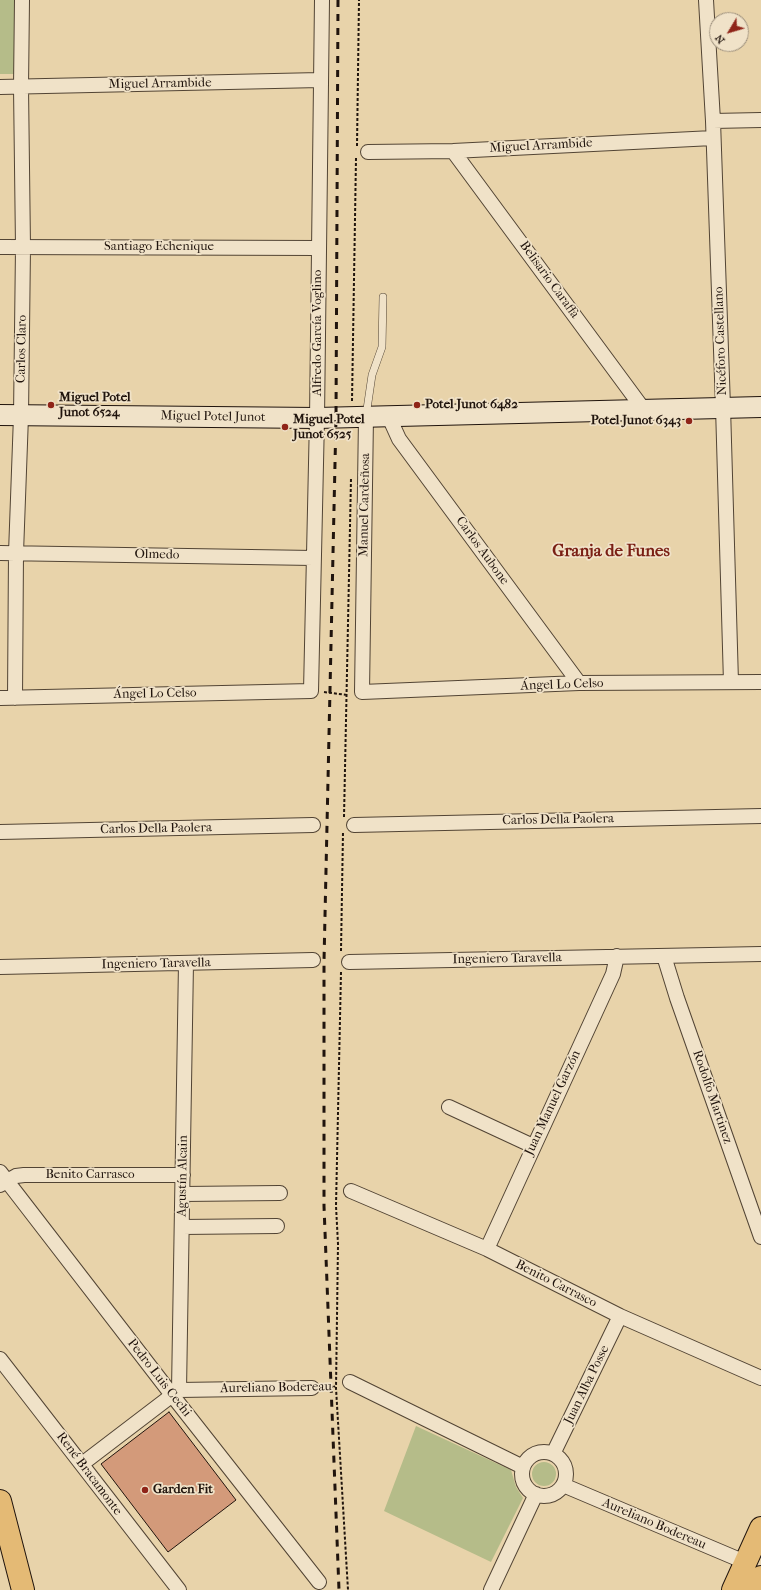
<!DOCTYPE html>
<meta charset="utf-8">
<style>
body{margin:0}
#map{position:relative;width:761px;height:1590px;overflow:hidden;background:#e8d3aa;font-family:"IM FELL French Canon",serif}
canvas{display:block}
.north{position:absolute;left:709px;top:12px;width:40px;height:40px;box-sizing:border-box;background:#f0e2c8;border:1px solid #9d907d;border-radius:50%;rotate:232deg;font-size:11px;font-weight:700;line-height:16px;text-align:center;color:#20140d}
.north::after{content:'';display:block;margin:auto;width:14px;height:18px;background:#8f2418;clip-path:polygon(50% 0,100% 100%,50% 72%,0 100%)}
</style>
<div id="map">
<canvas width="761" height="1590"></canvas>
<div class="north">N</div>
</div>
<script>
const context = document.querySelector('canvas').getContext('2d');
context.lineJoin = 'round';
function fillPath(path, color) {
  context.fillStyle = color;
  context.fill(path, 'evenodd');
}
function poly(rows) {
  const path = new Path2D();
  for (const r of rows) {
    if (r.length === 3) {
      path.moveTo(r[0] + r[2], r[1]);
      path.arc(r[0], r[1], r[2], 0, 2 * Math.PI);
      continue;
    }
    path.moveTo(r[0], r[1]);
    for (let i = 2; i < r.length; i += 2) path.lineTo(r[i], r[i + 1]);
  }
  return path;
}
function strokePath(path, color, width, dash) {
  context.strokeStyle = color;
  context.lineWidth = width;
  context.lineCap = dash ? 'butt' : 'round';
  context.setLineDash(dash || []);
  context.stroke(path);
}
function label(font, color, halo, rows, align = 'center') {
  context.font = font + ' "IM FELL French Canon",serif';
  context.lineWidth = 3.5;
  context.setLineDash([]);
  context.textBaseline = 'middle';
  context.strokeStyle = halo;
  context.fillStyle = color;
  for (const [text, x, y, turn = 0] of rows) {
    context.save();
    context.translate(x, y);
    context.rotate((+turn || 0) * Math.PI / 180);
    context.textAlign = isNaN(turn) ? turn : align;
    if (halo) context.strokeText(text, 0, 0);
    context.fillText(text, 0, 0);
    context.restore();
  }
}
fillPath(poly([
 [0,0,17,0,17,74,0,74],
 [416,1426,511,1470,516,1487,523,1498,491,1562,384,1511],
 [544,1474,12]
]), '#b5bc89');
const building = poly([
 [169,1412,236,1500,168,1552,101,1464,169,1412]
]);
fillPath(building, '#d39a7a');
strokePath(building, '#20140d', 1);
const lane = poly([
 [366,416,372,375,382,347,383,297]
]);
const street = poly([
 [706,0,713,121,723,407,731,682],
 [0,87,320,80],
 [713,121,761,120],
 [453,151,644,410],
 [368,152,453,151,713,138],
 [0,247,319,248],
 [366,417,362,692,579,683,761,682],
 [389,417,399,439,579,683],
 [0,553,313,558],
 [0,698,311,691,317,418,322,0],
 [15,698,16,553,21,416,23,247,21,87,22,0],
 [354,825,761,816],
 [0,832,313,825],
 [664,956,677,998,761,1237],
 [349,962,761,954],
 [0,967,313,960],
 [449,1107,533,1146],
 [0,1172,172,1395,319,1582],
 [0,1185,16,1176,24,1175,183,1175],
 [351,1191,487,1249,620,1316,761,1378],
 [183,1194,280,1193],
 [182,1227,277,1226],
 [487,1249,613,974,617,956],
 [0,1359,179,1590],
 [350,1382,523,1467],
 [179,1390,186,963],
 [544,1474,22],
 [553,1454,620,1316],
 [82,1464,179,1390,312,1388],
 [563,1485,745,1562],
 [491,1590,536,1494]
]);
const secondary = poly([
 [0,415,317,418,761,407]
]);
const primary = poly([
 [0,1501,23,1590],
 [733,1590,761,1528],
 [755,1590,761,1577]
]);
strokePath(lane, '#524434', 8);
strokePath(street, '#524434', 16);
strokePath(secondary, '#20140d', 22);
strokePath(primary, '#20140d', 24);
strokePath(poly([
 [357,146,359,0],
 [352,401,356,158],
 [324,692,347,695],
 [344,817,351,478],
 [341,951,343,832],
 [341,972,336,1206,338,1244,336,1388,348,1590],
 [324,1387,332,1385,335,1387]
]), '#20140d', 2, [3, 2]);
strokePath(lane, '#f0e2c8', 7);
strokePath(street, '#f0e2c8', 14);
strokePath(secondary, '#f0e2c8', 20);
strokePath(primary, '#e4ba75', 22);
strokePath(poly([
 [338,0,336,418,324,961,324,1206,339,1590]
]), '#20140d', 3, [7, 7]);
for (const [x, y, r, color] of [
 [51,405,4,"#8f2418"],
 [417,405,4,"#8f2418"],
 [689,421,4,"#8f2418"],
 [285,427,4,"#8f2418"],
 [145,1490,4,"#8f2418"]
]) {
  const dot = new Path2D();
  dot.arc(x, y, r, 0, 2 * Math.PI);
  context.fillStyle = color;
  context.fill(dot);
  strokePath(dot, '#f0e2c8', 1.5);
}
label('13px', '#20140d', '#f0e2c8', [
 ["Miguel Arrambide",160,84,-1],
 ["Miguel Arrambide",541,146,-3],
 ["Santiago Echenique",159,247],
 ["Belisario Caraffa",549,280,54],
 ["Alfredo García Voglino",318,333,-90],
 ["Nicéforo Castellano",721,341,-92],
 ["Carlos Claro",22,349,-89],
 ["Miguel Potel Junot",213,417,1],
 ["Manuel Cardeñosa",365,505,-89],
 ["Carlos Aubone",482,551,54],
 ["Olmedo",157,555,1],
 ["Ángel Lo Celso",562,685,-2],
 ["Ángel Lo Celso",155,694,-1],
 ["Carlos Della Paolera",558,820,-1],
 ["Carlos Della Paolera",156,829,-1],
 ["Ingeniero Taravella",507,959,-1],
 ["Ingeniero Taravella",156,964,-1],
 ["Rodolfo Martinez",712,1097,71],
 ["Juan Manuel Garzón",553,1103,-65],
 ["Benito Carrasco",90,1175],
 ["Agustín Alcain",183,1176,-89],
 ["Benito Carrasco",556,1284,27],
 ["Pedro Luis Cechi",159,1378,52],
 ["Juan Alba Posse",587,1385,-64],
 ["Aureliano Bodereau",276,1388,-1],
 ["René Bracamonte",89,1474,53],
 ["Aureliano Bodereau",654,1524,23]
]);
label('bold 13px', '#20140d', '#f0e2c8', [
 ["Miguel Potel",59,398],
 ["Junot 6524",59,413],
 ["Potel Junot 6482",425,405],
 ["Miguel Potel",293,420],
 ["Junot 6525",293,435],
 ["Potel Junot 6343",681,421,"right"],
 ["Garden Fit",153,1490]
], 'left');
label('bold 17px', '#7a1f14', '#f0e2c8', [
 ["Granja de Funes",611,552]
]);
</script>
